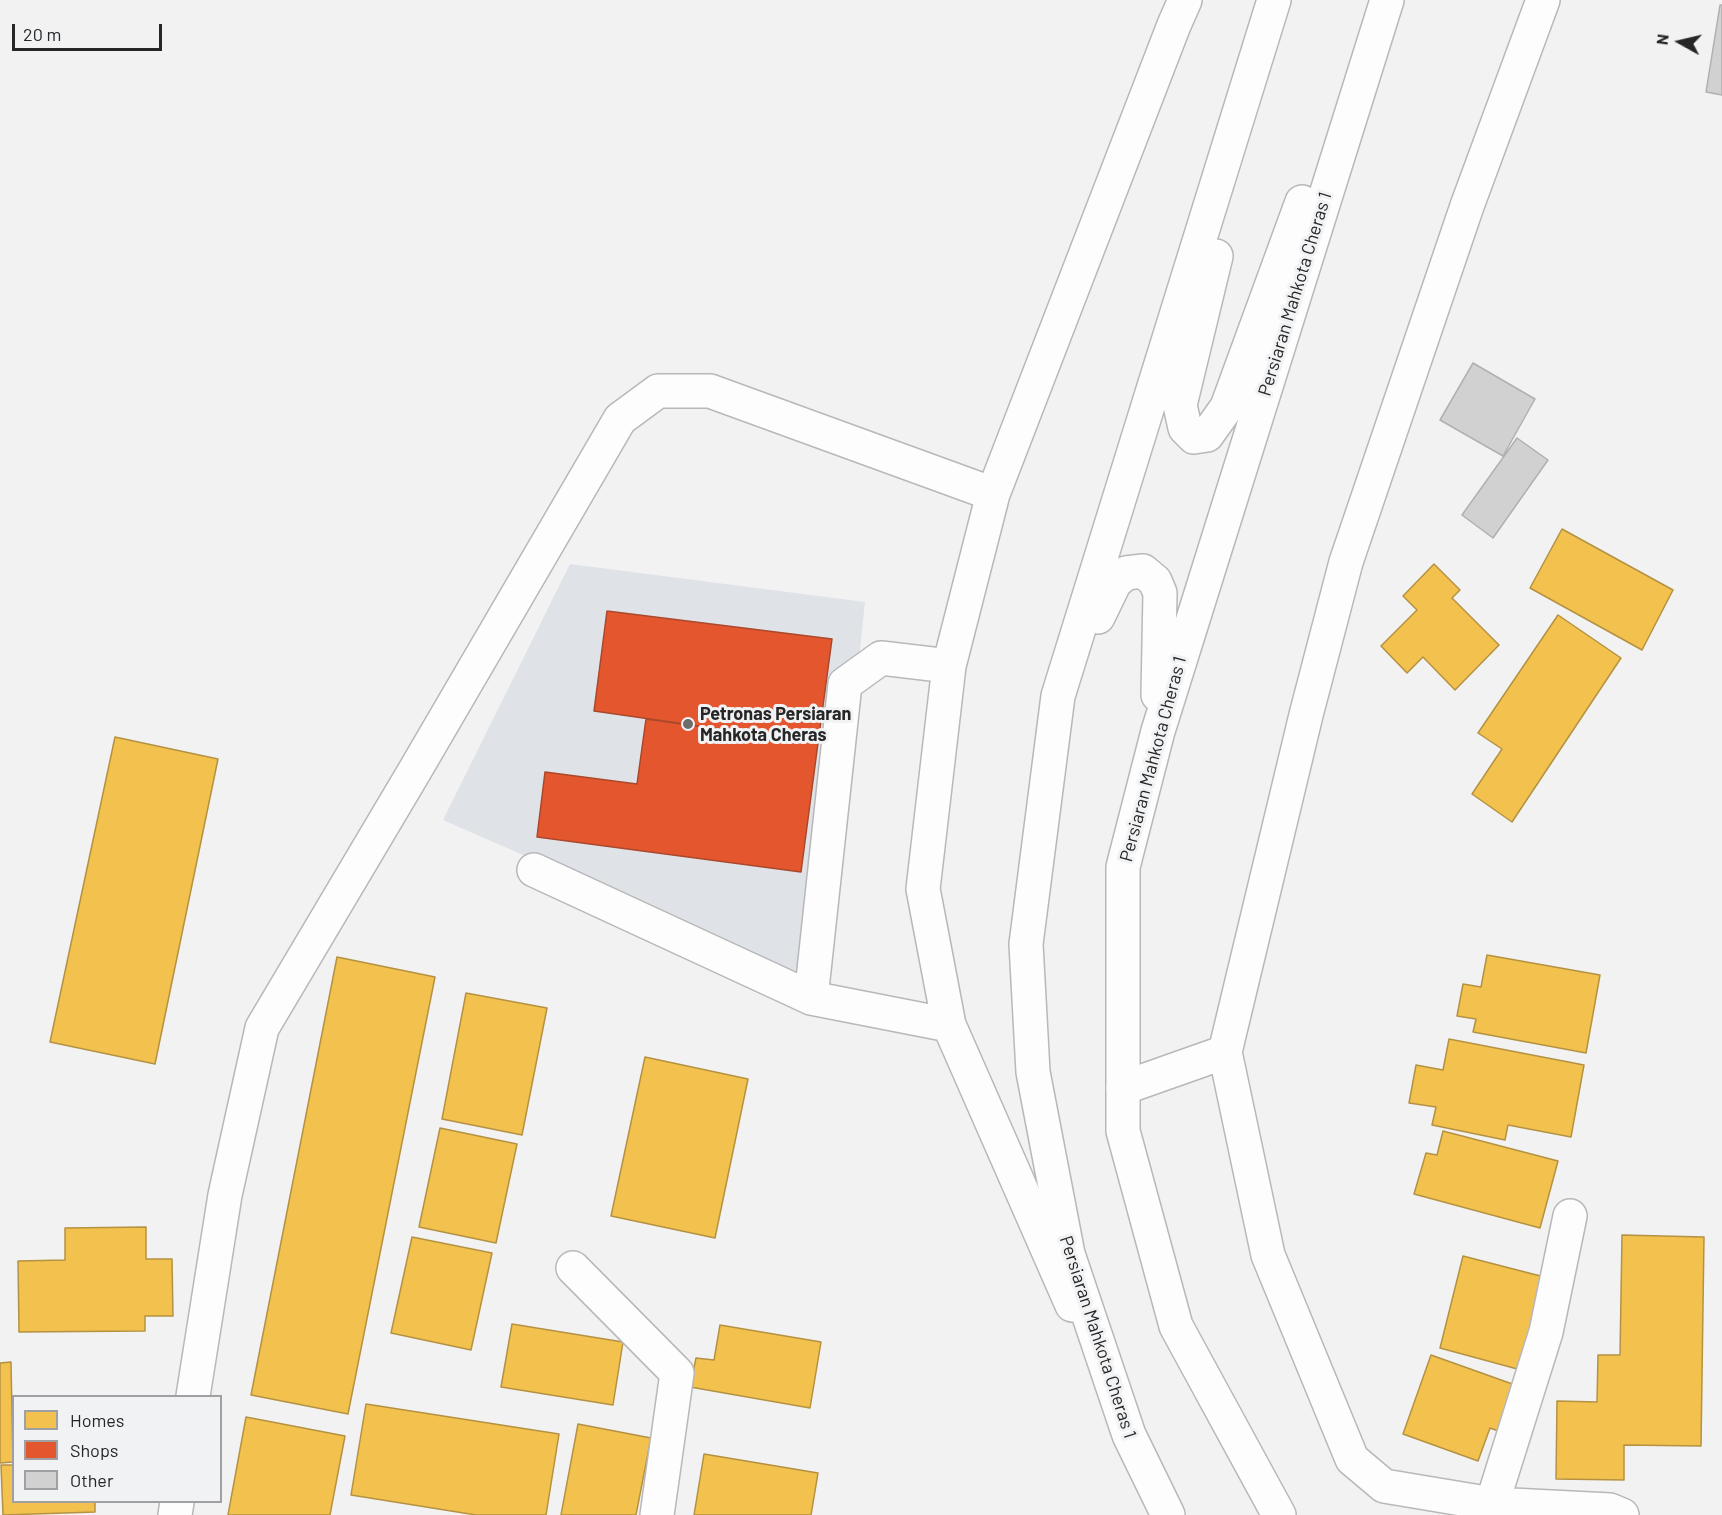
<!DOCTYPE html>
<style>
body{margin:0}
#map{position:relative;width:1722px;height:1515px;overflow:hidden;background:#f2f2f3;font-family:Barlow,sans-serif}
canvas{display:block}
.legend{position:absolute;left:12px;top:1395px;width:210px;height:108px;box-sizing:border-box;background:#f1f2f4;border:2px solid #a0a0a2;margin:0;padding:8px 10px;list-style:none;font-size:18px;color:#262627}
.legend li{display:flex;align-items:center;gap:12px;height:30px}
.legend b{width:30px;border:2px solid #a0a0a2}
.north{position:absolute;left:1650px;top:12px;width:60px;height:60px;-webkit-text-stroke:4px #f1f2f4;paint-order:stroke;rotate:278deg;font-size:16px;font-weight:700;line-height:24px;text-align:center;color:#262627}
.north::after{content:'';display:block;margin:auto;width:21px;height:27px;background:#262627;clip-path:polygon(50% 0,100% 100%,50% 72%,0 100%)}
.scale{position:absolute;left:12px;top:24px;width:150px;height:27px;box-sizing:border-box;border:3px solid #262627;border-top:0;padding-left:8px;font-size:18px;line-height:21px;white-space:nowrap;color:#262627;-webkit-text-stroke:4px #f1f2f4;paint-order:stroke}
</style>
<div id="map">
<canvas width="1722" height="1515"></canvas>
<ul class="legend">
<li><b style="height:16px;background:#f2c14e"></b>Homes</li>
<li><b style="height:16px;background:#e4572e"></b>Shops</li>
<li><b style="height:16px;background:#d2d1d1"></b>Other</li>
</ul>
<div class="north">N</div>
<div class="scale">20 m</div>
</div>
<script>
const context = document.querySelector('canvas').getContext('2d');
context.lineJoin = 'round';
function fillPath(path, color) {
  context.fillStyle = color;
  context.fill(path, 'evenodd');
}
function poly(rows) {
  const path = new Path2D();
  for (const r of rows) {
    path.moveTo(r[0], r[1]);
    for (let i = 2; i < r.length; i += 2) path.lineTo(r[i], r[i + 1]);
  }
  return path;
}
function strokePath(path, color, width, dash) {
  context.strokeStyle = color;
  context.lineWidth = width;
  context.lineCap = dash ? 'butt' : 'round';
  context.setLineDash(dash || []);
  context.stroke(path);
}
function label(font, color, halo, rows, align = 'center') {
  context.font = font + ' Barlow,sans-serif';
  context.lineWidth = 6;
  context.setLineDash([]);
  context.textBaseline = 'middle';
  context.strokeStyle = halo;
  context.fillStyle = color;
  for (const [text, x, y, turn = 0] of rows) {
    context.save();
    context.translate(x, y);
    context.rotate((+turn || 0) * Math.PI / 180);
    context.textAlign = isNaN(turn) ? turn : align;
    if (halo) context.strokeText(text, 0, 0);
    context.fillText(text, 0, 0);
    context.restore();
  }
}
fillPath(poly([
 [570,564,865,602,825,987,443,820]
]), '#dfe2e7');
const homes = poly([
 [1562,529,1673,590,1642,650,1530,588,1562,529],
 [1434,564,1460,590,1452,598,1499,645,1455,690,1423,657,1407,673,1381,646,1417,610,1403,596,1434,564],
 [1558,615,1621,658,1512,822,1472,794,1502,749,1478,733,1558,615],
 [115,737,218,759,155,1064,50,1042,115,737],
 [1487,955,1600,975,1586,1053,1473,1032,1476,1019,1457,1016,1463,984,1481,987,1487,955],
 [337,957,435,977,348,1414,251,1395,337,957],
 [466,993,547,1008,522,1135,442,1119,466,993],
 [1449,1039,1584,1065,1571,1137,1508,1125,1505,1140,1432,1125,1436,1107,1409,1103,1416,1065,1443,1070,1449,1039],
 [645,1057,748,1079,715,1238,611,1216,645,1057],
 [440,1128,517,1144,496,1243,419,1227,440,1128],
 [1443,1131,1558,1161,1540,1228,1414,1194,1426,1153,1437,1155,1443,1131],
 [146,1227,146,1259,172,1259,173,1316,145,1316,145,1331,19,1332,18,1261,65,1260,65,1228,146,1227],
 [1622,1235,1704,1237,1701,1446,1624,1445,1624,1480,1556,1479,1557,1401,1597,1402,1598,1355,1620,1355,1622,1235],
 [412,1237,492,1253,471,1350,391,1333,412,1237],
 [1463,1256,1556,1280,1532,1373,1440,1348,1463,1256],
 [512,1324,623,1342,613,1405,501,1387,512,1324],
 [720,1325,821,1342,810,1408,690,1387,696,1358,714,1360,720,1325],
 [1431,1355,1518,1386,1501,1432,1490,1428,1478,1461,1403,1434,1431,1355],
 [11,1362,13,1462,0,1463,0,1363,11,1362],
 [366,1404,559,1434,546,1515,476,1515,351,1495,366,1404],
 [246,1417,345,1436,330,1515,228,1515,246,1417],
 [578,1424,651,1438,636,1515,561,1515,578,1424],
 [704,1454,818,1473,811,1515,694,1515,704,1454],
 [1,1465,14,1465,14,1502,95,1502,95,1512,3,1515,1,1465]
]);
fillPath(homes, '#f2c14e');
strokePath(homes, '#b59242', 1.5);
const shops = poly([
 [607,611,832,639,818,743,594,711,607,611],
 [646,719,818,743,801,872,537,837,545,772,637,784,646,719]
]);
fillPath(shops, '#e4572e');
strokePath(shops, '#ab482c', 1.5);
const building = poly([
 [1720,5,1722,5,1722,95,1706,92,1720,5],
 [1473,363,1535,399,1503,456,1440,420,1473,363],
 [1517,438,1548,460,1493,538,1462,515,1517,438]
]);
fillPath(building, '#d2d1d1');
strokePath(building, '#b1b0b0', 1.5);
const minor = poly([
 [1543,0,1467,206,1346,562,1306,715,1225,1052,1268,1255,1352,1459,1384,1486,1492,1504,1610,1510,1622,1515],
 [534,870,811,998,949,1025],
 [811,998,845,684,881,658,949,666],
 [1123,1088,1225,1052],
 [573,1268,677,1373,657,1515],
 [1072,1305,949,1025,923,889,949,666,993,494,1174,25,1185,0],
 [193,1396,225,1195,262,1028,414,772,620,419,658,391,710,391,993,494],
 [1492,1504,1546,1332,1570,1216],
 [175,1515,177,1502]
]);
const major = poly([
 [1216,256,1180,405,1185,428,1194,437,1207,435,1227,407,1302,202],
 [1098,617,1115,582,1126,573,1143,571,1155,581,1160,593,1158,695],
 [1168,1515,1129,1435,1068,1254,1033,1072,1026,944,1058,696,1274,0],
 [1279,1515,1176,1326,1123,1131,1123,867,1158,731,1387,0]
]);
strokePath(minor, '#b8b8b9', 36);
strokePath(major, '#b8b8b9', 36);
strokePath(minor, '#fdfdfd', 33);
strokePath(major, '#fdfdfd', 33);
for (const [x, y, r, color] of [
 [688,724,6,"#6d6d6e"]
]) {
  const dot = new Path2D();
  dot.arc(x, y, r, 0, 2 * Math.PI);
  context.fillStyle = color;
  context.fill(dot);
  strokePath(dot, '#f1f2f4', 2);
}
label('18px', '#262627', '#f1f2f4', [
 ["Persiaran Mahkota Cheras 1",1295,294,-73],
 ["Persiaran Mahkota Cheras 1",1153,759,-75],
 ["Persiaran Mahkota Cheras 1",1098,1337,72]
]);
label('bold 18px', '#262627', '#f1f2f4', [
 ["Petronas Persiaran",700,714],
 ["Mahkota Cheras",700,735]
], 'left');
</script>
